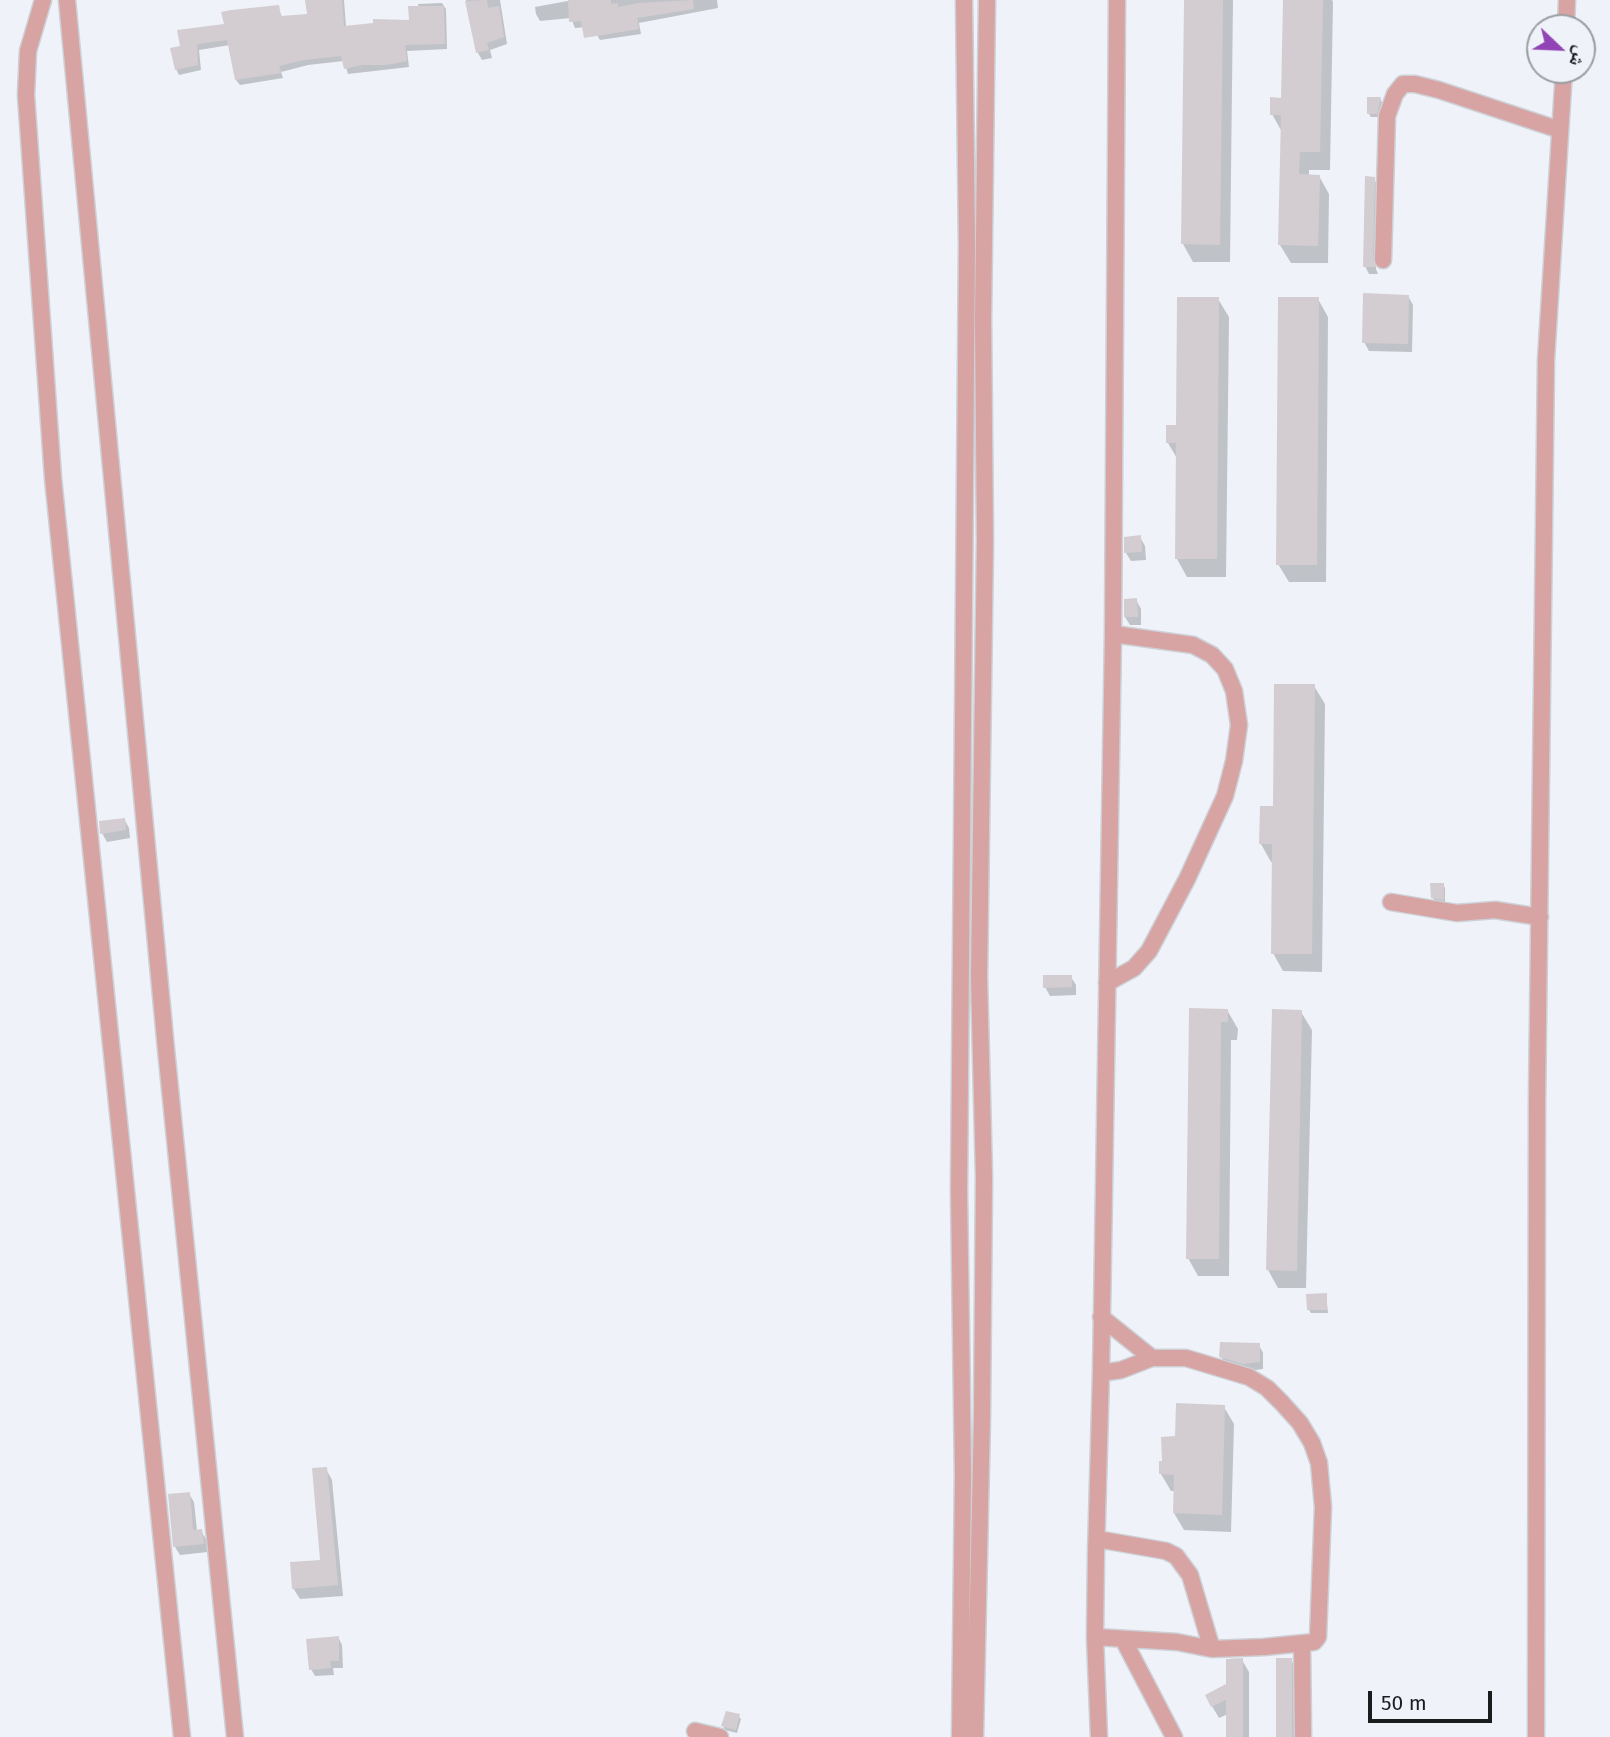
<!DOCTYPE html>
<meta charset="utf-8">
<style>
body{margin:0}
#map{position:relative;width:1610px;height:1737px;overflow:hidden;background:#eff3f9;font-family:"Fira Sans","Noto Naskh Arabic",sans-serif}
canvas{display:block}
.north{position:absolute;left:1526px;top:14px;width:70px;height:70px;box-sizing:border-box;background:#eff3f9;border:2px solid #9a9da1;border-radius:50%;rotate:113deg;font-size:19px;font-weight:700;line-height:28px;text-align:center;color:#1a1c1e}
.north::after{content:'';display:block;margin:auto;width:24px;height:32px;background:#9144b5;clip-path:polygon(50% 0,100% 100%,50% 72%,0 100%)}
.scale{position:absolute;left:1368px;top:1691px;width:124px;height:32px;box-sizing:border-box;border:4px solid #1a1c1e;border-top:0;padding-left:9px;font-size:21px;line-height:24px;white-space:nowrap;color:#1a1c1e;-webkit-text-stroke:5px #eff3f9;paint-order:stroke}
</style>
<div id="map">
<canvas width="1610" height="1737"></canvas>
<div class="north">ش</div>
<div class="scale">50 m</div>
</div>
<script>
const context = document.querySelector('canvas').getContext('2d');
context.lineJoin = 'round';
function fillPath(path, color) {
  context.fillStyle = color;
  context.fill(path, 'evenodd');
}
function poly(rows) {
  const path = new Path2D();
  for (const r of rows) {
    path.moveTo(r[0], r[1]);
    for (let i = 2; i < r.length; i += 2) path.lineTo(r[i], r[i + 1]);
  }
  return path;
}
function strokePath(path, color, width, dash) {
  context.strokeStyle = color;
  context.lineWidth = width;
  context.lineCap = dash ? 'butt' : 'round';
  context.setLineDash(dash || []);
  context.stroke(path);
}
fillPath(poly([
 [307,0,344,0,346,27,410,22,419,8,418,4,442,3,446,9,447,49,407,51,409,67,348,74,344,61,308,65,281,72,283,78,240,85,236,80,230,45,199,50,201,70,179,75,176,69,172,50,226,26,278,7,282,17,309,16],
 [466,0,500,0,507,44,490,50,492,58,482,60,478,53],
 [573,0,584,0,587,27,575,28,571,18,540,21,536,14,535,7],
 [602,0,717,0,718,8,639,23,641,34,600,40,597,35],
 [1186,0,1233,0,1230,262,1193,262,1183,244],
 [1285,0,1332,0,1333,2,1330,170,1309,170,1309,176,1319,176,1329,194,1328,263,1291,263,1280,245,1282,132,1272,114,1283,99],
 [1380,99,1382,102,1378,117,1371,117,1369,114],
 [1374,179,1378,186,1376,269,1378,274,1369,274,1365,266],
 [1408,296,1413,305,1412,352,1369,351,1364,342],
 [1218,299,1229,317,1226,577,1187,577,1177,559,1178,460,1168,443,1178,427],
 [1318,299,1328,317,1326,582,1289,582,1278,564],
 [1140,537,1145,546,1146,560,1131,561,1126,553],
 [1136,600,1141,609,1141,625,1130,625,1125,617],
 [1314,686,1325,704,1322,972,1283,971,1273,953,1274,862,1271,862,1261,844],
 [124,819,129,828,130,838,107,842,102,833],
 [1443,884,1445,888,1445,903,1435,901,1432,897],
 [1071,977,1076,985,1076,995,1050,996,1045,987],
 [1190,1010,1227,1010,1238,1029,1237,1040,1231,1040,1229,1276,1198,1276,1188,1258],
 [1301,1012,1312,1030,1306,1288,1278,1288,1268,1270],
 [1326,1294,1328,1313,1311,1313,1309,1310],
 [1259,1345,1263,1353,1263,1369,1248,1371,1226,1365,1221,1357],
 [1224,1407,1234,1424,1231,1532,1184,1530,1174,1513,1175,1491,1171,1491,1161,1474,1177,1438],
 [326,1469,332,1480,343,1596,300,1599,293,1588,322,1561],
 [189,1494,194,1502,197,1531,201,1531,206,1539,208,1552,180,1555,175,1547,170,1496],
 [338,1637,342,1645,343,1668,333,1668,334,1675,315,1676,311,1669],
 [1242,1660,1249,1672,1249,1737,1228,1737,1228,1714,1219,1718,1212,1706],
 [1291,1660,1298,1672,1298,1737,1278,1737],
 [738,1716,741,1719,737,1733,725,1730,723,1726]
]), '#0003');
fillPath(poly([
 [305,0,342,0,344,26,373,23,373,19,409,20,408,6,444,6,445,44,405,45,407,61,386,65,362,65,344,69,341,56,304,60,279,66,282,73,235,80,227,40,197,44,198,65,175,70,170,48,180,46,177,30,224,24,221,12,231,10,279,5,281,16,307,14],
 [487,0,488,8,499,6,504,37,487,43,489,50,476,53,465,1],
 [568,0,611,0,611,4,617,3,618,7,639,3,693,0,694,9,637,18,639,29,584,38,581,21,569,22],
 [1184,0,1223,0,1220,245,1181,244],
 [1283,0,1323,0,1320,152,1300,152,1299,174,1320,175,1318,246,1278,245,1281,115,1270,115,1270,97,1281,98],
 [1367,97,1381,97,1377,114,1367,114],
 [1365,176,1375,177,1373,260,1376,267,1363,267],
 [1363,293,1409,295,1408,344,1362,343],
 [1177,297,1219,297,1217,559,1175,559,1176,443,1166,443,1166,425,1176,425],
 [1278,297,1319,297,1317,565,1276,565],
 [1141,535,1142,552,1124,553,1124,537],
 [1137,598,1138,617,1124,617,1124,599],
 [1274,684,1315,684,1312,954,1271,954,1272,844,1259,844,1260,806,1273,806],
 [125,818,126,830,100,834,99,821],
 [1430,883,1444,883,1444,900,1431,898],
 [1043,975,1072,975,1072,987,1043,988],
 [1189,1008,1228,1009,1228,1022,1221,1022,1219,1259,1186,1259],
 [1272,1009,1302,1010,1297,1271,1266,1270],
 [1327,1293,1327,1310,1307,1310,1306,1294],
 [1220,1342,1260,1343,1260,1362,1243,1364,1219,1357],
 [1176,1403,1225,1405,1222,1515,1173,1513,1174,1475,1159,1474,1159,1461,1162,1461,1161,1437,1175,1436],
 [327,1467,338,1585,292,1589,290,1562,320,1560,312,1468],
 [190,1492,193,1530,202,1529,204,1544,173,1547,168,1494],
 [339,1636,339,1661,330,1661,331,1668,309,1670,306,1639],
 [1243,1658,1243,1737,1226,1737,1226,1700,1211,1707,1205,1695,1226,1684,1226,1659],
 [1276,1658,1292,1658,1292,1737,1276,1737],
 [726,1711,740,1714,736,1730,721,1726]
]), '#d3cdd2');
const street = poly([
 [43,0,28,51,26,95,53,478,182,1737],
 [67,0,166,1049,235,1737],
 [1566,28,1567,0],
 [1383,260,1387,116,1395,94,1403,84,1415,84,1439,90,1560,130],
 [1391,902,1457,913,1495,910,1540,917],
 [1107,983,1134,968,1149,951,1187,879,1225,796,1234,761,1239,725,1234,691,1225,669,1212,655,1193,645,1113,634],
 [1101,1317,1152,1358],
 [1097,1539,1166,1551,1176,1556,1190,1575,1212,1649],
 [1095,1637,1177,1642,1212,1649,1264,1647,1314,1642,1318,1637,1323,1507,1319,1463,1312,1443,1300,1423,1282,1403,1267,1388,1249,1377,1186,1358,1152,1358,1121,1370,1101,1373],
 [1123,1639,1174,1737],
 [1302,1644,1303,1737],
 [695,1731,720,1737],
 [960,1737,963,1475,959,1190,967,245,964,0],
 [975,1737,982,1416,984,1177,979,977,985,541,983,318,987,0],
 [1099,1737,1095,1637,1096,1554,1101,1373,1113,634,1117,0],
 [1536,1737,1537,1101,1546,360,1564,70]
]);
strokePath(street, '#cdd1d6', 19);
strokePath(street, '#d7a3a3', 16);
</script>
